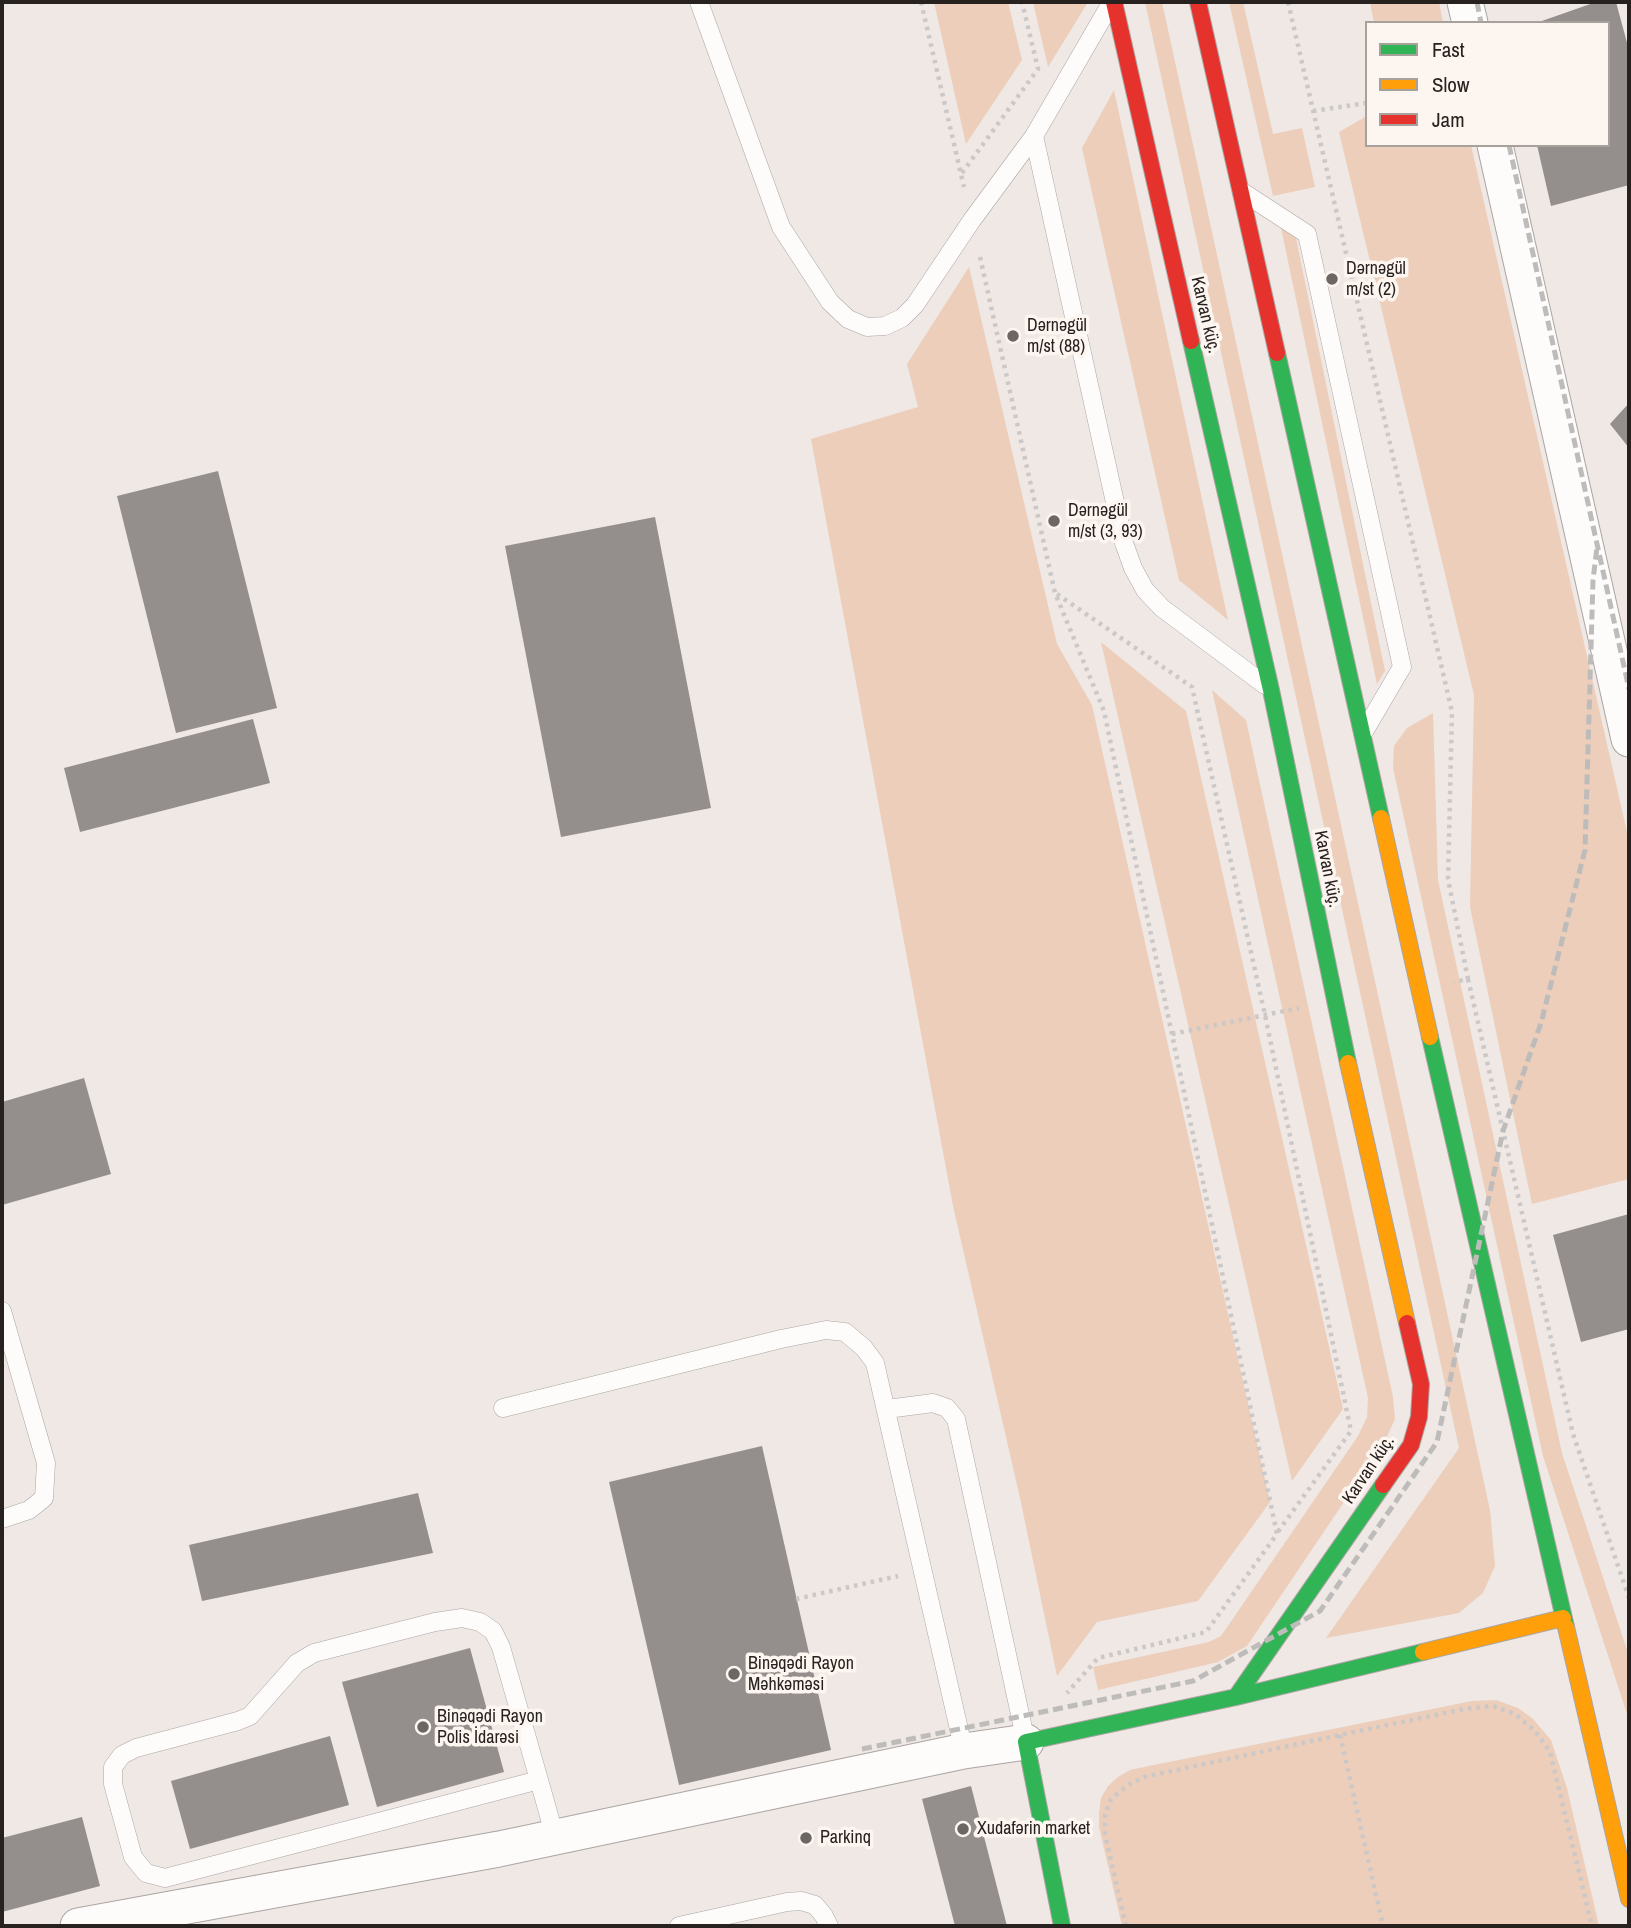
<!DOCTYPE html>
<meta charset="utf-8">
<style>
body{margin:0}
#map{position:relative;width:1631px;height:1928px;overflow:hidden;background:#efe8e4;font-family:"Archivo Narrow",sans-serif}
canvas{display:block}
.frame{position:absolute;inset:0;border:4px solid #27221f;pointer-events:none}
.legend{position:absolute;left:1365px;top:21px;width:245px;height:126px;box-sizing:border-box;background:#fdf5f0;border:2px solid #a7a19c;margin:0;padding:9px 12px;list-style:none;font-size:21px;color:#27221f}
.legend li{display:flex;align-items:center;gap:14px;height:35px}
.legend b{width:35px;border:2px solid #a7a19c}
</style>
<div id="map">
<canvas width="1631" height="1928"></canvas>
<div class="frame"></div>
<ul class="legend">
<li><b style="height:9px;background:#30b455"></b>Fast</li>
<li><b style="height:9px;background:#ff9f0a"></b>Slow</li>
<li><b style="height:9px;background:#e5322d"></b>Jam</li>
</ul>
</div>
<script>
const context = document.querySelector('canvas').getContext('2d');
context.lineJoin = 'round';
function fillPath(path, color) {
  context.fillStyle = color;
  context.fill(path, 'evenodd');
}
function poly(rows) {
  const path = new Path2D();
  for (const r of rows) {
    path.moveTo(r[0], r[1]);
    for (let i = 2; i < r.length; i += 2) path.lineTo(r[i], r[i + 1]);
  }
  return path;
}
function strokePath(path, color, width, dash) {
  context.strokeStyle = color;
  context.lineWidth = width;
  context.lineCap = dash ? 'butt' : 'round';
  context.setLineDash(dash || []);
  context.stroke(path);
}
function label(font, color, halo, rows, align = 'center') {
  context.font = font + ' "Archivo Narrow",sans-serif';
  context.lineWidth = 7;
  context.setLineDash([]);
  context.textBaseline = 'middle';
  context.strokeStyle = halo;
  context.fillStyle = color;
  for (const [text, x, y, turn = 0] of rows) {
    context.save();
    context.translate(x, y);
    context.rotate((+turn || 0) * Math.PI / 180);
    context.textAlign = isNaN(turn) ? turn : align;
    if (halo) context.strokeText(text, 0, 0);
    context.fillText(text, 0, 0);
    context.restore();
  }
}
fillPath(poly([
 [934,2,1008,2,1022,60,966,144],
 [1033,2,1087,2,1087,4,1048,67],
 [1145,2,1162,2,1490,1510,1495,1566,1483,1593,1459,1613,1326,1638,1459,1448],
 [1229,2,1243,2,1273,134,1302,128,1315,187,1273,196],
 [1370,2,1439,2,1443,23,1374,23],
 [1114,90,1228,620,1179,580,1082,148],
 [1367,116,1367,145,1471,145,1629,841,1629,1179,1532,1204,1470,907,1474,695,1339,132],
 [1281,228,1296,238,1385,671,1377,684],
 [969,267,1057,644,1092,705,1270,1502,1198,1601,1097,1622,1057,1676,1020,1498,953,1206,811,439,918,407,907,364],
 [1101,642,1186,711,1343,1409,1292,1481],
 [1212,690,1246,720,1393,1397,1395,1419,1385,1441,1247,1646,1218,1662,1098,1690,1093,1667,1209,1642,1221,1636,1358,1436,1367,1417,1368,1398],
 [1433,713,1438,880,1562,1453,1629,1656,1629,1720,1543,1456,1393,768,1394,746,1407,728],
 [1496,1700,1518,1708,1533,1719,1551,1740,1567,1788,1599,1926,1122,1926,1099,1827,1099,1813,1101,1798,1108,1786,1118,1777,1130,1770,1144,1767,1472,1701]
]), '#eccebb');
fillPath(poly([
 [1596,2,1616,2,1629,50,1629,185,1551,206,1537,145,1608,145,1608,23,1539,22],
 [1629,403,1629,448,1610,424],
 [218,471,277,708,176,733,117,496],
 [655,517,711,808,561,837,505,546],
 [253,719,270,783,80,832,64,768],
 [84,1078,111,1174,2,1205,2,1102],
 [1629,1214,1629,1329,1581,1342,1553,1235],
 [762,1446,831,1750,679,1785,609,1482],
 [418,1493,433,1553,202,1601,189,1545],
 [470,1648,504,1772,377,1807,342,1682],
 [330,1736,349,1805,190,1849,171,1781],
 [971,1786,1007,1926,955,1926,922,1799],
 [82,1817,100,1886,2,1912,2,1838]
]), '#948f8d');
const lane = poly([
 [699,2,781,227,830,302,848,319,867,327,885,326,902,318,915,305,972,220,1034,136],
 [1110,5,1034,136,1124,543,1133,568,1145,590,1162,608,1265,685],
 [1244,193,1307,234,1402,667,1365,730],
 [2,1311,46,1463,44,1498,29,1510,2,1519],
 [503,1408,781,1339,826,1330,845,1332,864,1348,875,1363,964,1751],
 [887,1409,933,1403,947,1408,956,1419,1026,1742],
 [539,1780,165,1878,146,1873,133,1857,113,1784,113,1767,122,1755,136,1748,238,1721,250,1716,297,1663,314,1653,435,1622,462,1618,480,1622,493,1631,501,1647,539,1780,555,1837],
 [679,1926,787,1902,801,1901,815,1905,824,1916,829,1926]
]);
const street = poly([
 [1465,2,1470,23],
 [1495,145,1629,739],
 [78,1926,499,1849,964,1751,1026,1742]
]);
const fast = poly([
 [1191,341,1271,690,1348,1063],
 [1277,353,1381,818],
 [1430,1037,1566,1627],
 [1236,1697,1383,1485],
 [1062,1926,1026,1742,1236,1697,1423,1652]
]);
const slow = poly([
 [1381,818,1430,1037],
 [1348,1063,1407,1323],
 [1566,1627,1629,1899],
 [1423,1652,1563,1618]
]);
const jam = poly([
 [1114,2,1191,341],
 [1198,2,1277,353],
 [1383,1485,1411,1445,1419,1417,1421,1384,1407,1323]
]);
strokePath(lane, '#aba5a3', 19);
strokePath(street, '#aba5a3', 37);
strokePath(fast, '#aba5a3', 18);
strokePath(slow, '#aba5a3', 18);
strokePath(jam, '#aba5a3', 18);
strokePath(poly([
 [921,2,964,187],
 [1288,2,1452,712,1448,879,1468,979,1454,982],
 [1313,111,1367,103],
 [962,173,1038,69,1022,2],
 [980,257,1055,593,1104,711,1277,1534,1206,1632,1098,1658,1067,1693],
 [1057,594,1192,687,1265,1015,1351,1431,1277,1533],
 [1468,979,1573,1434,1629,1598],
 [1172,1034,1299,1008],
 [796,1599,898,1576],
 [1340,1735,1383,1926],
 [1126,1926,1105,1834,1105,1815,1111,1799,1128,1785,1144,1777,1340,1735,1464,1709,1493,1706,1515,1714,1535,1731,1550,1752,1592,1926]
]), '#cbc8c7', 4.5, [3.5, 5]);
strokePath(lane, '#fdfcfb', 18);
strokePath(street, '#fdfcfb', 35);
strokePath(fast, '#30b455', 16);
strokePath(slow, '#ff9f0a', 16);
strokePath(jam, '#e5322d', 16);
strokePath(poly([
 [1477,2,1481,23],
 [1509,145,1629,689],
 [862,1749,1193,1681,1320,1611,1437,1442,1503,1131,1541,1023,1585,850,1593,580,1597,547]
]), '#bebcba', 5, [10, 5]);
for (const [x, y, r, color] of [
 [1332,279,7,"#6d6764"],
 [1013,336,7,"#6d6764"],
 [1054,521,7,"#6d6764"],
 [734,1674,7,"#6d6764"],
 [423,1727,7,"#6d6764"],
 [963,1829,7,"#6d6764"],
 [806,1838,7,"#6d6764"]
]) {
  const dot = new Path2D();
  dot.arc(x, y, r, 0, 2 * Math.PI);
  context.fillStyle = color;
  context.fill(dot);
  strokePath(dot, '#fdf5f0', 2.5);
}
label('18px', '#27221f', '#fdf5f0', [
 ["Dərnəgül",1346,269],
 ["m/st (2)",1346,290],
 ["Dərnəgül",1027,326],
 ["m/st (88)",1027,347],
 ["Dərnəgül",1068,511],
 ["m/st (3, 93)",1068,532],
 ["Binəqədi Rayon",748,1664],
 ["Məhkəməsi",748,1685],
 ["Binəqədi Rayon",437,1717],
 ["Polis İdarəsi",437,1738],
 ["Xudafərin market",977,1829],
 ["Parkinq",820,1838]
], 'left');
label('18px', '#27221f', '#fdf5f0', [
 ["Karvan küç.",1205,315,77],
 ["Karvan küç.",1327,869,79],
 ["Karvan küç.",1369,1470,-56]
]);
</script>
